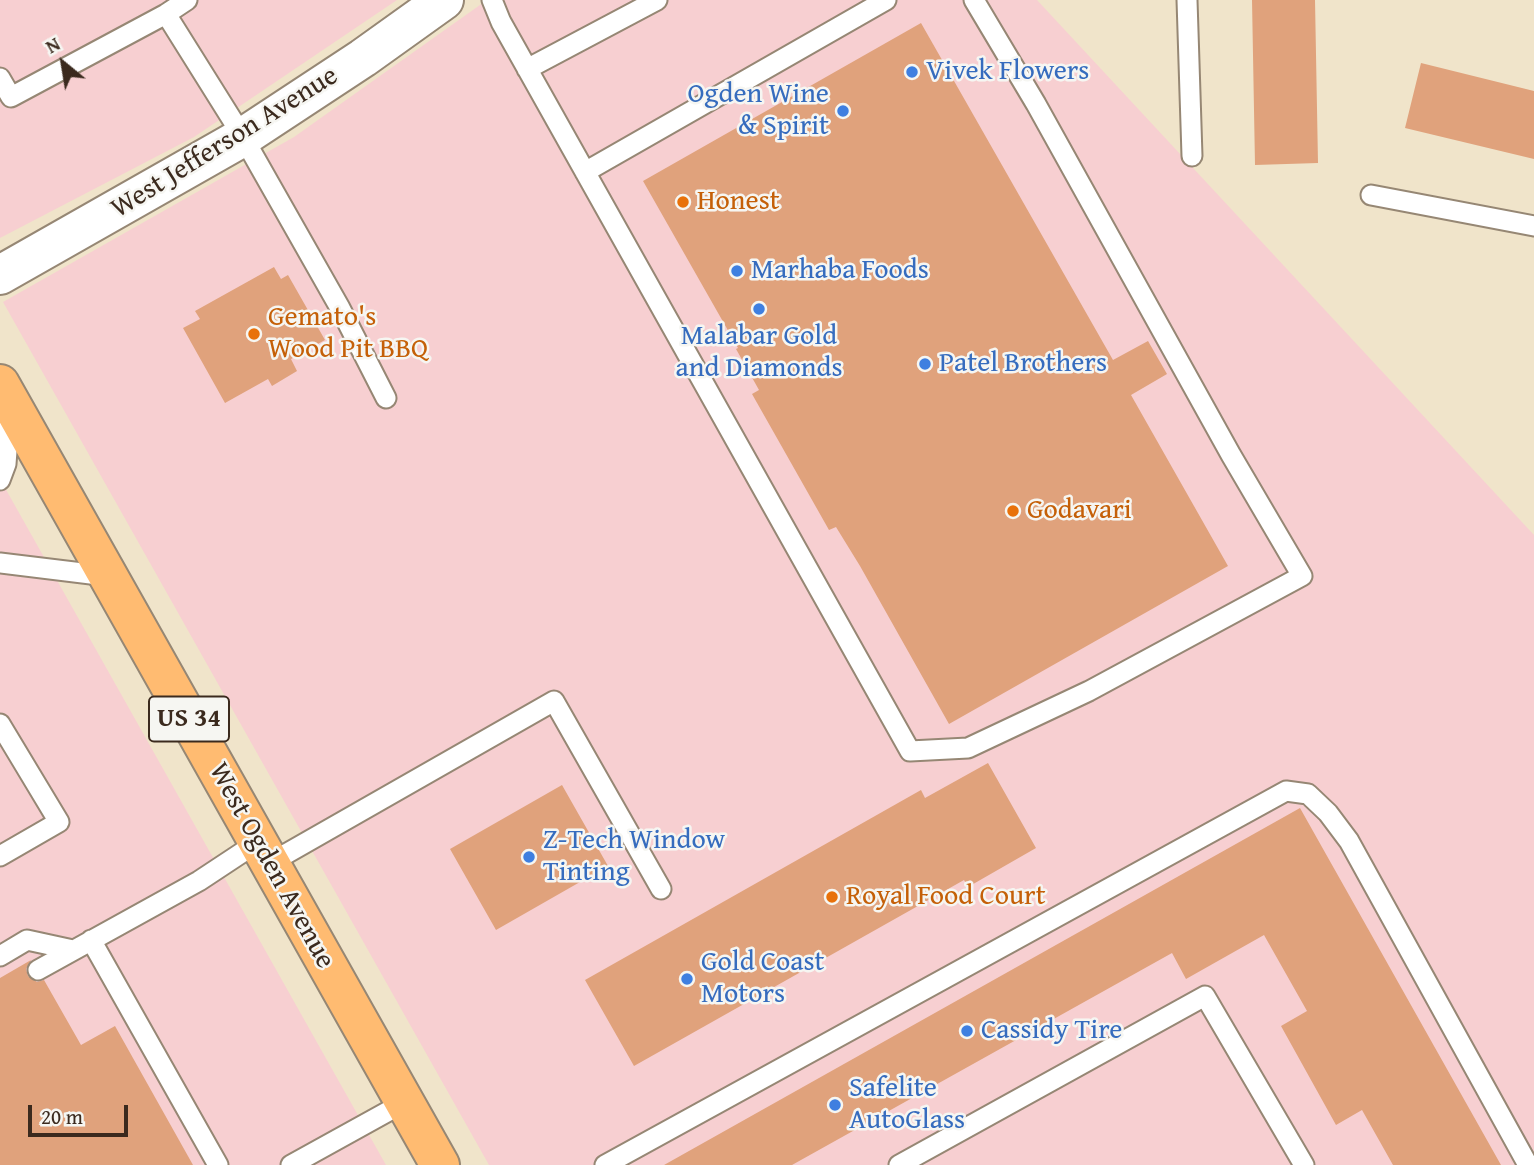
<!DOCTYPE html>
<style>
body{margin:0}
#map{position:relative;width:1534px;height:1165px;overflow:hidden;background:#f0e4ca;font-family:"Gentium Book Plus",serif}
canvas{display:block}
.north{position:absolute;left:28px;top:28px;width:70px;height:70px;-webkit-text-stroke:5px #f6f6f2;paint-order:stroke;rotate:330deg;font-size:19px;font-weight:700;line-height:28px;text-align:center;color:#3b2a1e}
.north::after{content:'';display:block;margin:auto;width:24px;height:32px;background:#3b2a1e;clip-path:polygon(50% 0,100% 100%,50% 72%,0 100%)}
.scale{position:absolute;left:28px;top:1105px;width:100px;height:32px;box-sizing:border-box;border:4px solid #3b2a1e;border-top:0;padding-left:9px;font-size:21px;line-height:24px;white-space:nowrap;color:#3b2a1e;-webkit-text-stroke:5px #f6f6f2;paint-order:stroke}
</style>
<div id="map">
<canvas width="1534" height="1165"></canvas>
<div class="north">N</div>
<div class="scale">20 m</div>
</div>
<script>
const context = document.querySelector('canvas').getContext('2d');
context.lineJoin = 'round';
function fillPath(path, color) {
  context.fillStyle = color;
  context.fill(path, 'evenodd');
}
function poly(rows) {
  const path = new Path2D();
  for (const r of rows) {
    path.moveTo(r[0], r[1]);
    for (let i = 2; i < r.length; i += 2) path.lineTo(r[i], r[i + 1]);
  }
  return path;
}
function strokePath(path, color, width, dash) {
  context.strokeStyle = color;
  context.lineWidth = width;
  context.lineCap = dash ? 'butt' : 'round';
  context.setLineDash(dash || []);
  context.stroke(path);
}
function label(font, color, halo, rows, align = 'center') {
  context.font = font + ' "Gentium Book Plus",serif';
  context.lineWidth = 5;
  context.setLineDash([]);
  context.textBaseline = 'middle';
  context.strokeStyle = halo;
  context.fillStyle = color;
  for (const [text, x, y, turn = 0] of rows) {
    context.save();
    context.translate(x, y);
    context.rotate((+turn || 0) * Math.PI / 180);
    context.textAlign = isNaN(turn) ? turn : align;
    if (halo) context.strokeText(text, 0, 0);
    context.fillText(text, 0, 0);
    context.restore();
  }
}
fillPath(poly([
 [0,0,397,0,194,137,0,238],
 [487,0,1037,0,1534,535,1534,1165,489,1165,3,302,294,137],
 [0,479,386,1165,0,1165]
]), '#f7cfd1');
fillPath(poly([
 [1252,0,1315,0,1318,163,1255,165],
 [921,23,1113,360,1148,341,1167,374,1131,395,1228,566,949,724,860,566,836,527,829,530,752,394,759,390,736,349,738,348,643,181],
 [1421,63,1534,91,1534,159,1405,128],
 [274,267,281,279,288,275,325,340,291,359,297,371,272,386,268,379,225,403,183,328,200,319,195,311],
 [988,763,1036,848,968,887,964,880,634,1066,585,980,921,790,925,798],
 [562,785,608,866,496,930,450,849],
 [1300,808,1501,1165,1393,1165,1362,1110,1336,1125,1281,1026,1307,1011,1264,935,1186,979,1172,953,792,1165,664,1165],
 [31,960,26,969,28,976,37,982,44,980,81,1045,115,1026,193,1165,0,1165,0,978]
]), '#e0a27c');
const service = poly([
 [187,0,166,14,243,137,340,308,386,398],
 [492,0,501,22,910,751,968,748,1089,691,1302,576,1231,455,1036,104,974,0],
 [1187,0,1192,156],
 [527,69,657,0],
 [0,78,11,97,166,14],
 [585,172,886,0],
 [1371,195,1534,226],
 [0,480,6,464,10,411],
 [0,563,107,576],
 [0,724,59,822,0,856],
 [270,863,554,701,661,889],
 [91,940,218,1165],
 [0,956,27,940,73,950],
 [38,970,199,881,258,842],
 [291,1165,405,1102],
 [605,1165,1286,791,1308,794,1328,813,1349,841,1528,1165],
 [899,1165,1205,996,1304,1165]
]);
const tertiary = poly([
 [0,275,243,137,363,58,444,0]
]);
const primary = poly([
 [0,384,440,1165]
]);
strokePath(service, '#968774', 23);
strokePath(tertiary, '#968774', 42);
strokePath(primary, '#968774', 42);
strokePath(service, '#fff', 19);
strokePath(tertiary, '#fff', 38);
strokePath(primary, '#ffbb71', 38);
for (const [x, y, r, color] of [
 [912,72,7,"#3f7fe0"],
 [843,111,7,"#3f7fe0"],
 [683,202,7,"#e8710a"],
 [737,271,7,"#3f7fe0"],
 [759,309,7,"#3f7fe0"],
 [254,334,7,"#e8710a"],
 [925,364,7,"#3f7fe0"],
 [1013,511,7,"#e8710a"],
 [529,857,7,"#3f7fe0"],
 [832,897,7,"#e8710a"],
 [687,979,7,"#3f7fe0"],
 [967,1031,7,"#3f7fe0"],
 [835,1105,7,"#3f7fe0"]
]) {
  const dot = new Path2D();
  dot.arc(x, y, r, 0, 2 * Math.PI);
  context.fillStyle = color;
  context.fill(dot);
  strokePath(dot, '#f6f6f2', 2.5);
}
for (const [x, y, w] of [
 [189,719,80]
]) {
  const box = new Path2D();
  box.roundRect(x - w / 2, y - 22.5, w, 45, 5);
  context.fillStyle = '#f6f6f2';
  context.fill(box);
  strokePath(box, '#3b2a1e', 2);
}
label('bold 26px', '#3b2a1e', null, [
 ["US 34",189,719]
]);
label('28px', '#366cbe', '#f6f6f2', [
 ["Vivek Flowers",926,72],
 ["Ogden Wine",829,95,"right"],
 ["& Spirit",829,127,"right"],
 ["Marhaba Foods",751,271],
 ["Malabar Gold",759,337,"center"],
 ["and Diamonds",759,369,"center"],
 ["Patel Brothers",939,364],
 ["Z-Tech Window",543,841],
 ["Tinting",543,873],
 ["Gold Coast",701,963],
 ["Motors",701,995],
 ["Cassidy Tire",981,1031],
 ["Safelite",849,1089],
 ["AutoGlass",849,1121]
], 'left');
label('28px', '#3b2a1e', '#f6f6f2', [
 ["West Jefferson Avenue",225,143,-32],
 ["West Ogden Avenue",271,866,61]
]);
label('28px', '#c56008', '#f6f6f2', [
 ["Honest",697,202],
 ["Gemato's",268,318],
 ["Wood Pit BBQ",268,350],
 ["Godavari",1027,511],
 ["Royal Food Court",846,897]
], 'left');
</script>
